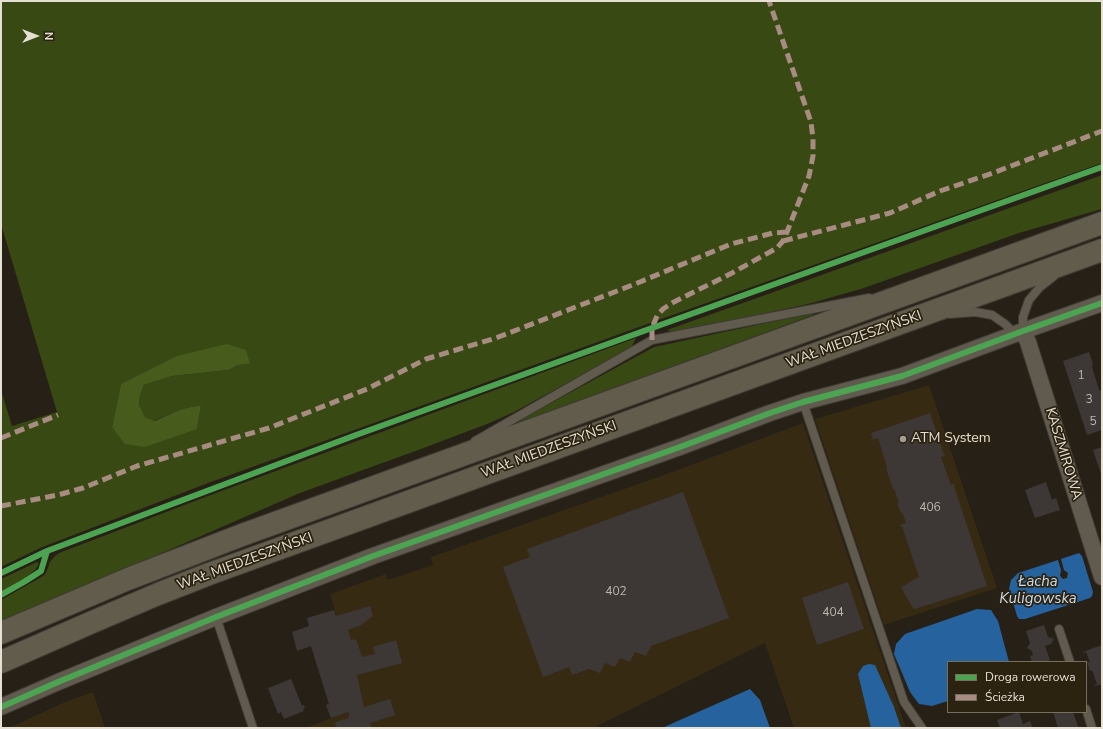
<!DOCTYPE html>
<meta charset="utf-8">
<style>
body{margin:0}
#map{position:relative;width:1103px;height:729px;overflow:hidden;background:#262016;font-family:"Nunito Sans",sans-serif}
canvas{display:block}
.frame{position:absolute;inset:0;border:2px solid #e6e0d4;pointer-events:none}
.legend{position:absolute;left:947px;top:661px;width:140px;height:52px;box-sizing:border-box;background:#2c2210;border:1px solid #766e5e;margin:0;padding:5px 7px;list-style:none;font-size:12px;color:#e6e0d4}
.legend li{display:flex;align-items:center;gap:8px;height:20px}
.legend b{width:20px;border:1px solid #766e5e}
.north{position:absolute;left:16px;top:16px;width:40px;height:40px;-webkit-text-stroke:3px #2c2210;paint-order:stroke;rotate:90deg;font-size:11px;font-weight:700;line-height:16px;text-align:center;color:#e6e0d4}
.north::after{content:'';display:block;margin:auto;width:14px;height:18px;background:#e6e0d4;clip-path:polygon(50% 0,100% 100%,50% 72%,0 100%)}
</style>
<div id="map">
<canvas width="1103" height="729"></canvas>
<div class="frame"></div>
<ul class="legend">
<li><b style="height:5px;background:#4ca352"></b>Droga rowerowa</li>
<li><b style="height:5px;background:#a88b81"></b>Ścieżka</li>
</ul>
<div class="north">N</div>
</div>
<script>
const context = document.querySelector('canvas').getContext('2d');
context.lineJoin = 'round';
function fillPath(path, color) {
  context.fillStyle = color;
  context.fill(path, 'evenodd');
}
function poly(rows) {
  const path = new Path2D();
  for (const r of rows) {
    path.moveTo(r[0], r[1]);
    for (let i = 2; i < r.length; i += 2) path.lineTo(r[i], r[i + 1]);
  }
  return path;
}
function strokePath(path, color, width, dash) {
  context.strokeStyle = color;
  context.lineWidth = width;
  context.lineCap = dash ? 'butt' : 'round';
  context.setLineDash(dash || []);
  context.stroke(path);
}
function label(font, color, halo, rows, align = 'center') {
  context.font = font + ' "Nunito Sans",sans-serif';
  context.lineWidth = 3.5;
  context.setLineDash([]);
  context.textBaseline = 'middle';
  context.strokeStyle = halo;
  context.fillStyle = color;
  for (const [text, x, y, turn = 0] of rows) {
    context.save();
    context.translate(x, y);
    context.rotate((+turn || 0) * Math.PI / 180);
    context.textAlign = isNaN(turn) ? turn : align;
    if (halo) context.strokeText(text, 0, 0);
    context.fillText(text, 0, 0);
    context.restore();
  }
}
fillPath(poly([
 [929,385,997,588,884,625,815,419],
 [803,423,906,728,794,728,765,643,593,728,306,728,331,718,326,705,329,704,311,646,341,632,330,594,386,574,387,580,433,565,431,557,675,471],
 [93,692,105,728,9,728,65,702]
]), '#362a13');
fillPath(poly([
 [1,1,1102,1,1102,163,664,318,208,483,40,548,1,567,1,390,12,426,57,412,1,224],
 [246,350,249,364,238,365,229,370,172,376,144,385,140,396,139,406,145,417,154,421,181,409,201,405,197,429,112,427,121,384],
 [1102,175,1102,209,1019,233,861,289,808,304,674,333,667,330],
 [813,313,813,315,518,423,518,421,654,347],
 [636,338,631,348,514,412,487,424,421,449,300,493,1,623,1,600,43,576,46,573,50,562,54,557,59,553,208,496],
 [37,562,39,564,35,570,24,579,1,592,1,579]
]), '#384914');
fillPath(poly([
 [227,344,246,350,250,364,238,365,229,370,172,376,144,385,140,396,139,405,145,417,155,421,181,409,201,405,197,429,145,447,125,444,112,427,121,384,177,356]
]), '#475b1d');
fillPath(poly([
 [1079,553,1082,556,1093,592,1092,596,1090,598,1025,619,1019,619,1017,616,1009,589,1011,580,1018,573,1058,560,1061,570,1060,576,1063,579,1067,578,1068,573,1064,570,1061,559],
 [977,609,991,610,998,621,1009,662,948,662,948,701,932,706,919,704,910,692,894,654,896,644,905,634],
 [869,664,875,665,894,707,901,728,871,728,858,674,863,666],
 [750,689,760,700,770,728,662,728]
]), '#26629e');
fillPath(poly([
 [1089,352,1093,364,1092,367,1099,390,1102,391,1102,430,1087,435,1063,361],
 [930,413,944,455,945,454,945,456,941,457,951,485,955,484,955,485,954,486,987,586,915,609,913,608,901,587,919,577,902,526,901,527,900,525,906,523,902,512,901,513,897,503,899,502,894,489,893,489,886,468,887,467,878,438,872,440,871,439,873,439,871,433],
 [1102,447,1102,477,1093,450],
 [1046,482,1052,500,1056,498,1060,510,1035,518,1025,490],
 [683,492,729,618,651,646,646,656,635,652,630,662,620,658,615,667,605,663,600,673,589,669,572,675,569,667,543,677,503,567,530,557,527,549],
 [848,582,864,629,817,645,802,598],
 [370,606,373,616,361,625,348,630,351,640,356,639,362,657,375,654,373,647,396,640,402,663,357,675,364,707,390,699,395,715,370,723,372,728,337,728,335,722,349,718,348,716,350,716,348,712,331,718,326,705,329,704,311,646,297,651,292,632,309,626,307,618,334,610,336,616],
 [1044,625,1048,637,1054,639,1051,644,1045,646,1050,660,1045,662,1032,662,1030,656,1033,655,1032,651,1027,648,1030,643,1026,631],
 [1102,645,1102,684,1095,686,1094,685,1097,684,1092,670,1090,671,1087,662,1090,662,1086,652,1083,653,1083,652],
 [291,679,302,706,304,705,305,708,303,708,304,711,284,719,281,712,278,714,268,688],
 [1019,712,1023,724,1030,721,1033,728,1000,728,997,720],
 [1053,712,1073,712,1078,726,1081,728,1058,728]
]), '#3d3836');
const service = poly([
 [950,314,975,312,992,315,1005,324,1015,334],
 [1023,331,1023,317,1029,300,1040,287,1054,276],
 [803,402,904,702,922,728],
 [475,441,652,340,869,298],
 [216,617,253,728],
 [1059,629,1070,662],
 [1086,709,1092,728]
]);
const minor = poly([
 [1023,331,1028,342,1102,577],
 [1,707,58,682,216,617,373,556,680,447,770,413,803,402,902,376,1023,331,1102,303]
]);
const secondary = poly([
 [1,633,128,579,242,535,1102,223],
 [1,662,90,623,158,594,209,574,1102,250]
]);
strokePath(service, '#3f3a32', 10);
strokePath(minor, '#3f3a32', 18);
strokePath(secondary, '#3f3a32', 24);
strokePath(service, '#605b4e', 8);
strokePath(minor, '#605b4e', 16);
strokePath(secondary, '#625c4d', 22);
strokePath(poly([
 [783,241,890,213,940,191,993,173,1102,131],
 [652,340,652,328,657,316,663,309,672,303,732,273,777,248,783,241,787,232,809,176,813,156,813,139,811,122,769,1],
 [1,438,58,415],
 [1,506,58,495,83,488,137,466,269,428,367,389,426,359,496,338,635,284,731,244,773,233,787,232]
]), '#a88b81', 5, [10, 5]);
strokePath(poly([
 [1,573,47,551,356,435,652,328,1102,167],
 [1,595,24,582,41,571,47,551],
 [1,707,58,682,216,617,373,556,680,447,770,413,803,402,902,376,1023,331,1102,303]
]), '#4ca352', 6);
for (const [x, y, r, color] of [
 [903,439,4,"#a39d92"]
]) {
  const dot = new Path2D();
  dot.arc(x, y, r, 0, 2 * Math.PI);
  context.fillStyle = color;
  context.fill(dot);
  strokePath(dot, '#2c2210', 1.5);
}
label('12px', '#bcb6ac', null, [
 ["1",1081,376],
 ["3",1089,400],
 ["5",1093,422],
 ["406",930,508],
 ["402",616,592],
 ["404",833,613]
]);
label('14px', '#e6e0d4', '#2c2210', [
 ["WAŁ MIEDZESZYŃSKI",854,340,-20],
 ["WAŁ MIEDZESZYŃSKI",549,450,-20],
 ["KASZMIROWA",1063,454,73],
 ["WAŁ MIEDZESZYŃSKI",245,562,-20]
]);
label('14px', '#e6e0d4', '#2c2210', [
 ["ATM System",911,439]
], 'left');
label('italic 15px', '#cbdbed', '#2c2210', [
 ["Łacha",1038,582],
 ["Kuligowska",1038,599]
]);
</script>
